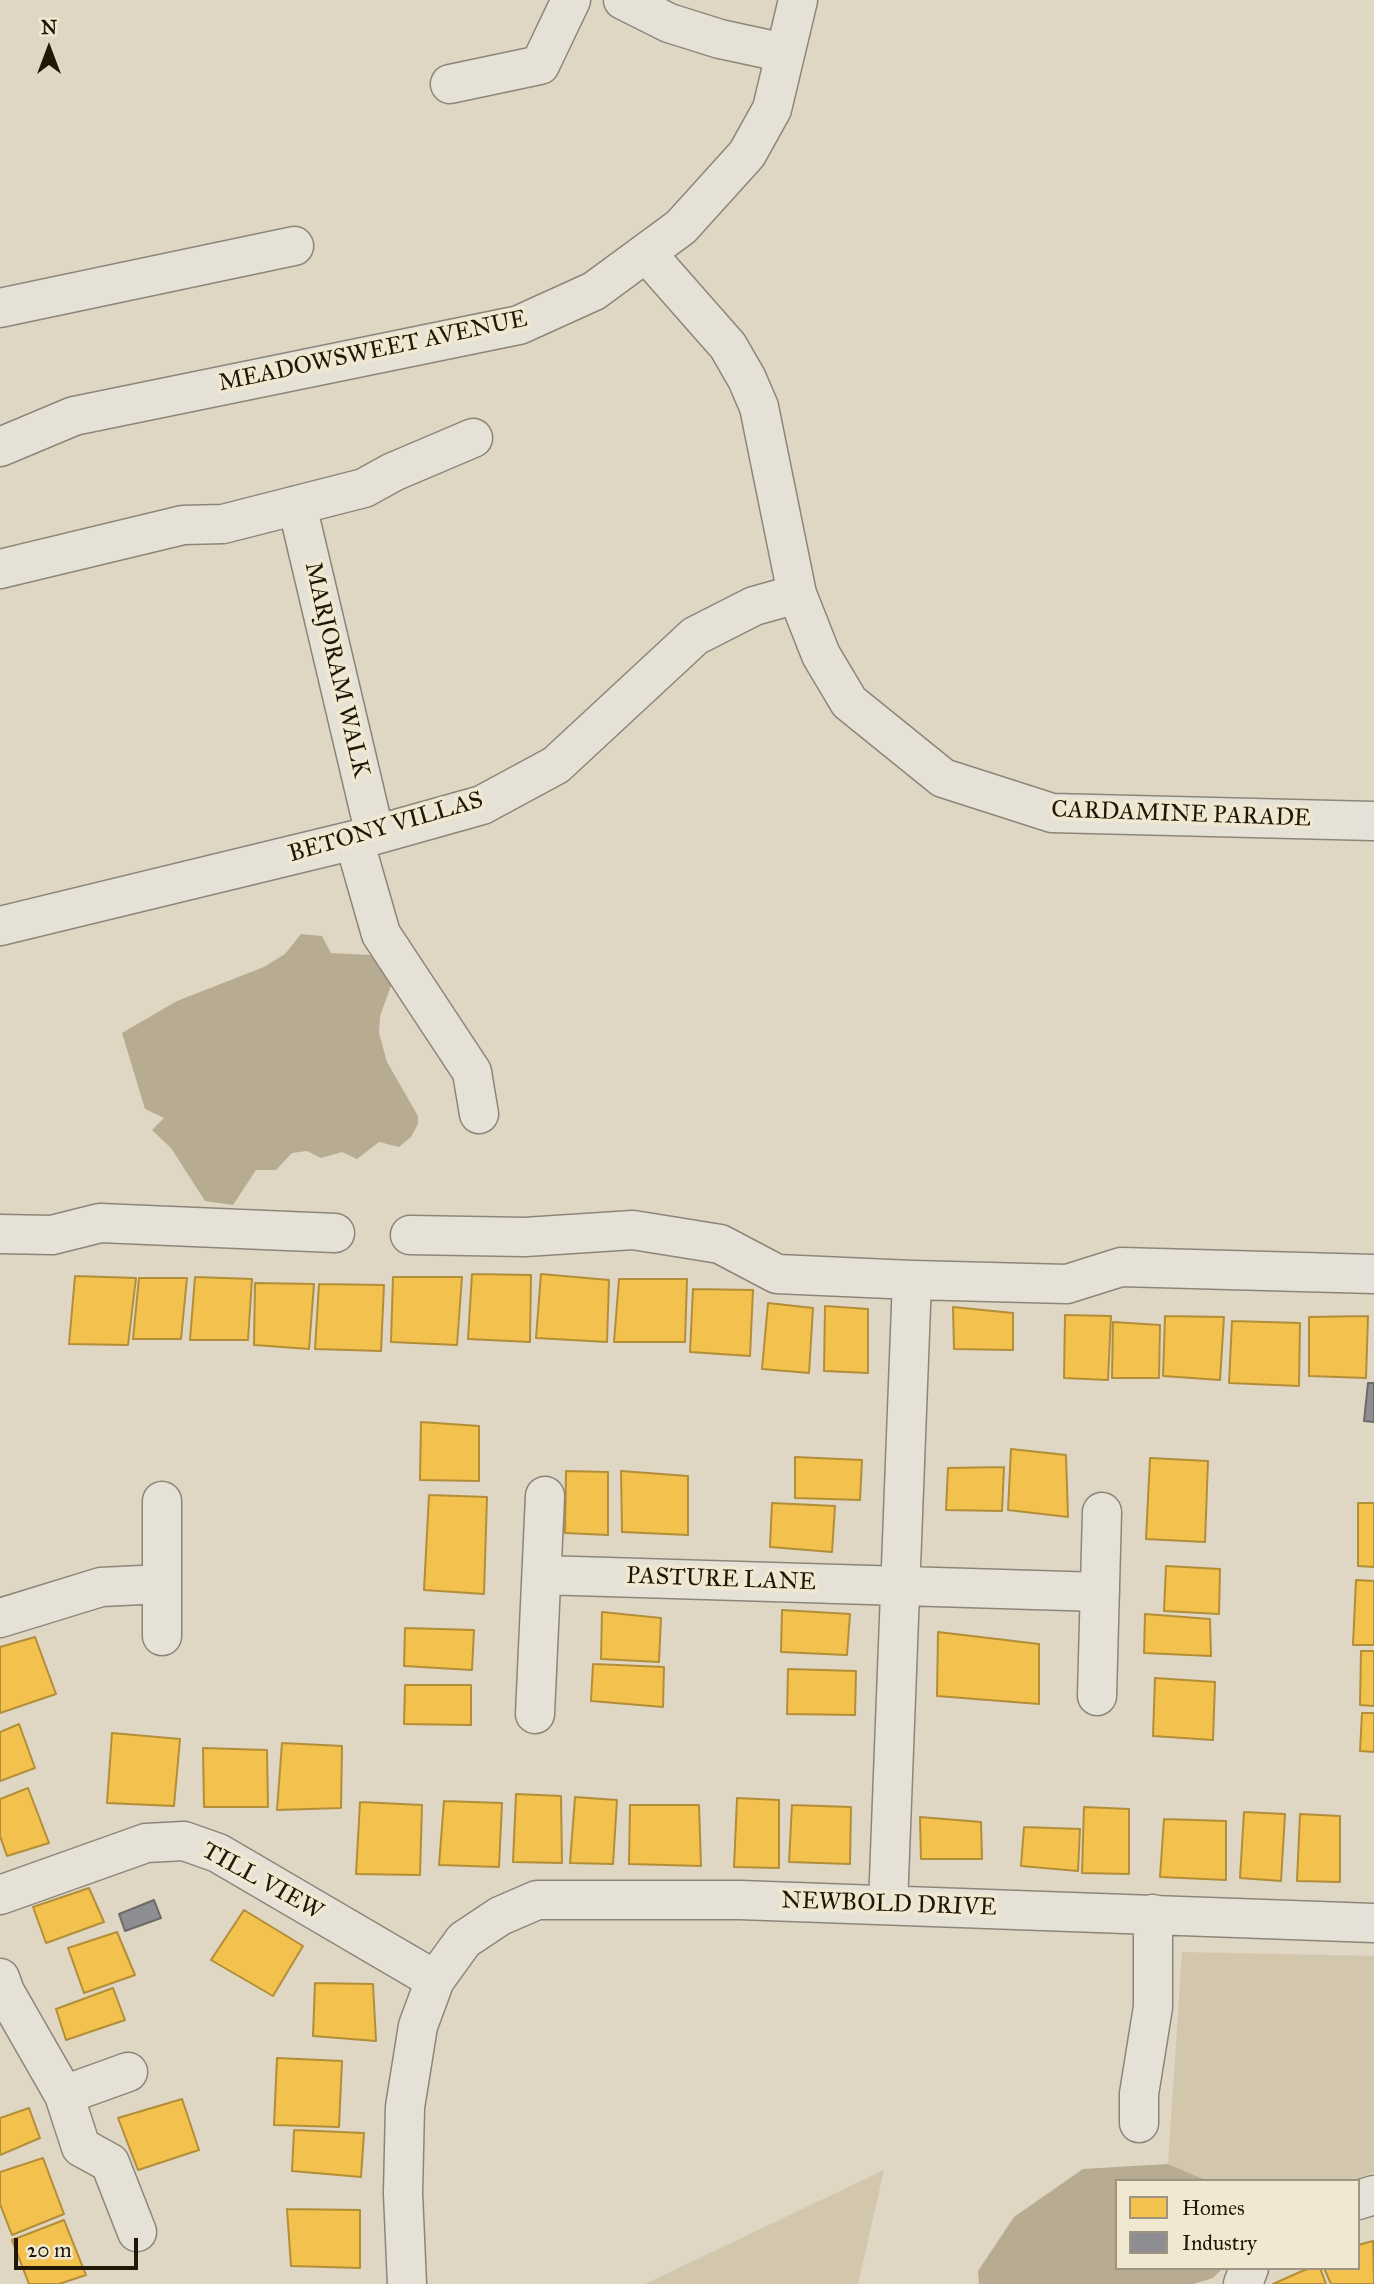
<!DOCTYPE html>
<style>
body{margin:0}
#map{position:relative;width:1374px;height:2284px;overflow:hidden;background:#dfd6c3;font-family:"IM FELL Great Primer",serif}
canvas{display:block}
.legend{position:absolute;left:1115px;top:2179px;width:245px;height:91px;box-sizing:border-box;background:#f1e8d1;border:2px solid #9e9481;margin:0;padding:9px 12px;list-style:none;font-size:21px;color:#211708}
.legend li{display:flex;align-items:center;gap:14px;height:35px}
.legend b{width:35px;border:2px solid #9e9481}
.north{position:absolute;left:14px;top:14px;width:70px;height:70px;-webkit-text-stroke:5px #f1e8d1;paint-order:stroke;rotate:0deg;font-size:19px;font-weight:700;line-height:28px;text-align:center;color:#211708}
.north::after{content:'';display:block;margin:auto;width:24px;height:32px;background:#211708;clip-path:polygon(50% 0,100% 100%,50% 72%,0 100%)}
.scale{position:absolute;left:14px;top:2238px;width:124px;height:32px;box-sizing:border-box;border:4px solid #211708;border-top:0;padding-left:9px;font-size:21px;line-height:24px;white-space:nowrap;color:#211708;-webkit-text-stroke:5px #f1e8d1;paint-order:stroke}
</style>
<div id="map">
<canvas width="1374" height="2284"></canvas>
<ul class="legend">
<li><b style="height:19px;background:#f2c14e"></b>Homes</li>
<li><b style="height:19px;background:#8d8d92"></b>Industry</li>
</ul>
<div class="north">N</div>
<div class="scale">20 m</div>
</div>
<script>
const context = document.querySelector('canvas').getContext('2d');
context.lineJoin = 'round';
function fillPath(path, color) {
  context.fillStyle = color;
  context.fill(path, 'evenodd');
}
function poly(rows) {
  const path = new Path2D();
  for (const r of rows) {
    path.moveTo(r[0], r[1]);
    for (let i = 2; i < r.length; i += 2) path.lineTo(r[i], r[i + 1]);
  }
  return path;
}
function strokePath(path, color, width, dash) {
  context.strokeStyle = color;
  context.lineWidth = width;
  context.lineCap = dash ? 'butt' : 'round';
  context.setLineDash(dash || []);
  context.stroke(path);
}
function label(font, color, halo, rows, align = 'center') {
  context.font = font + ' "IM FELL Great Primer",serif';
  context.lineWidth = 7;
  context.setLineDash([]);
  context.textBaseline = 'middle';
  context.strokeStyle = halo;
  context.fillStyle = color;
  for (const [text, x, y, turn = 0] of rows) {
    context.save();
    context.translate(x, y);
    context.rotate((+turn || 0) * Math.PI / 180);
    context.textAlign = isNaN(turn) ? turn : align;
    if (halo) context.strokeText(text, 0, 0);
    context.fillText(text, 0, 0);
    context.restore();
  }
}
fillPath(poly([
 [1182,1952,1374,1956,1374,2172,1353,2181,1208,2181,1168,2164],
 [884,2170,858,2284,645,2284]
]), '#d2c7ac');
fillPath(poly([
 [301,934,322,936,331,953,371,955,382,965,392,983,380,1016,379,1033,387,1062,418,1116,418,1124,411,1137,399,1147,379,1142,357,1159,342,1152,321,1158,307,1151,292,1153,276,1170,256,1170,233,1205,205,1201,171,1148,152,1130,164,1118,145,1109,122,1033,177,1001,264,967,285,954],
 [1168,2164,1208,2181,1117,2181,1117,2268,1223,2268,1213,2278,1193,2284,979,2284,978,2271,1014,2217,1083,2169]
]), '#b7ab91');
const homes = poly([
 [472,1274,531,1275,530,1342,468,1339,472,1274],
 [541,1274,609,1280,607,1342,536,1338,541,1274],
 [75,1276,136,1278,128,1345,69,1344,75,1276],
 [195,1277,252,1279,248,1340,190,1340,195,1277],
 [393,1277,462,1277,457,1345,391,1342,393,1277],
 [139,1278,187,1278,181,1339,133,1339,139,1278],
 [619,1279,687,1279,685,1342,614,1342,619,1279],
 [255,1283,314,1284,309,1349,254,1345,255,1283],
 [319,1284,384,1285,381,1351,315,1349,319,1284],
 [693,1289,753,1290,750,1356,690,1352,693,1289],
 [768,1303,813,1308,809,1373,762,1369,768,1303],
 [825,1306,868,1309,868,1373,824,1371,825,1306],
 [953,1307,1013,1313,1013,1350,954,1349,953,1307],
 [1065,1315,1111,1316,1108,1380,1064,1378,1065,1315],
 [1165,1316,1224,1317,1220,1380,1163,1376,1165,1316],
 [1368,1316,1366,1378,1309,1376,1309,1317,1368,1316],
 [1232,1321,1300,1323,1299,1386,1229,1383,1232,1321],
 [1113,1322,1160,1325,1159,1378,1112,1378,1113,1322],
 [421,1422,479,1426,479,1481,420,1480,421,1422],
 [1011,1449,1066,1455,1068,1517,1008,1510,1011,1449],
 [795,1457,862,1460,860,1500,795,1498,795,1457],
 [1150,1458,1208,1461,1205,1542,1146,1539,1150,1458],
 [1004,1467,1002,1511,946,1510,948,1468,1004,1467],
 [566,1471,608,1472,608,1535,565,1533,566,1471],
 [621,1471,688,1476,688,1535,622,1532,621,1471],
 [429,1495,487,1497,484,1594,424,1590,429,1495],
 [772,1503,835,1506,832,1552,770,1547,772,1503],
 [1358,1503,1374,1503,1374,1567,1358,1566,1358,1503],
 [1166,1566,1220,1569,1219,1614,1164,1611,1166,1566],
 [1356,1580,1374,1581,1374,1645,1353,1645,1356,1580],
 [782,1610,850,1614,847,1655,781,1652,782,1610],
 [602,1612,661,1618,659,1662,601,1659,602,1612],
 [1145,1614,1210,1619,1211,1656,1144,1653,1145,1614],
 [405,1628,474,1630,472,1670,404,1666,405,1628],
 [938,1632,1039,1644,1039,1704,937,1696,938,1632],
 [35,1637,56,1694,0,1713,0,1647,35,1637],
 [1361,1651,1374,1651,1374,1706,1360,1705,1361,1651],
 [593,1664,664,1667,663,1707,591,1701,593,1664],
 [788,1669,856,1671,855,1715,787,1714,788,1669],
 [1155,1678,1215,1682,1213,1740,1153,1736,1155,1678],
 [405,1685,471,1685,471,1725,404,1724,405,1685],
 [1362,1713,1374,1713,1374,1752,1360,1751,1362,1713],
 [19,1724,35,1768,0,1781,0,1732,19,1724],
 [112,1733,180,1739,174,1806,107,1803,112,1733],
 [282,1743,342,1746,341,1808,277,1810,282,1743],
 [203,1748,267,1750,268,1807,204,1807,203,1748],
 [28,1788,49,1843,7,1856,0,1836,0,1799,28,1788],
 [516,1794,561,1796,562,1863,513,1862,516,1794],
 [575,1797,617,1800,613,1864,570,1863,575,1797],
 [737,1798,779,1800,779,1868,734,1867,737,1798],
 [444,1801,502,1803,499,1867,439,1865,444,1801],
 [360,1802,422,1805,420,1875,356,1874,360,1802],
 [630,1805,699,1805,701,1866,629,1864,630,1805],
 [792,1805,851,1807,850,1864,789,1862,792,1805],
 [1084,1807,1129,1809,1129,1874,1082,1873,1084,1807],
 [1244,1812,1285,1814,1281,1881,1240,1878,1244,1812],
 [1300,1814,1340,1816,1340,1882,1297,1881,1300,1814],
 [920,1817,981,1822,982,1859,921,1859,920,1817],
 [1164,1819,1226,1821,1226,1880,1160,1877,1164,1819],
 [1024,1827,1080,1829,1078,1871,1021,1866,1024,1827],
 [89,1888,104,1922,46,1943,33,1907,89,1888],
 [244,1910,303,1946,273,1996,211,1960,244,1910],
 [117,1932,135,1975,84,1993,68,1948,117,1932],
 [315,1983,373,1984,376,2041,313,2036,315,1983],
 [113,1988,125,2020,66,2040,56,2009,113,1988],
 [277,2058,342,2061,339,2127,274,2125,277,2058],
 [182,2099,199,2150,138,2170,118,2118,182,2099],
 [29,2108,40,2138,0,2155,0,2118,29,2108],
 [294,2130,364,2133,361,2177,292,2171,294,2130],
 [43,2158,64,2214,12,2235,0,2204,0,2172,43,2158],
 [287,2209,360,2210,360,2268,291,2266,287,2209],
 [64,2220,86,2275,59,2284,29,2284,12,2240,64,2220],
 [1373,2241,1374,2284,1331,2284,1324,2268,1358,2268,1358,2245,1373,2241],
 [1309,2268,1320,2268,1326,2284,1273,2284,1309,2268]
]);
fillPath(homes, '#f2c14e');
strokePath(homes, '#b38e39', 2);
const industry = poly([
 [1368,1383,1374,1383,1374,1422,1364,1421,1368,1383],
 [154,1900,161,1918,125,1931,119,1914,154,1900]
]);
fillPath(industry, '#8d8d92');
strokePath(industry, '#6d6a69', 2);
const minor = poly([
 [623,0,669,23,720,39,785,53],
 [450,84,540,65,571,0],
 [647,254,728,346,747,379,759,407,797,594,821,655,849,702,943,778,1052,813,1374,821],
 [0,308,294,246],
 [0,447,74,416,519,325,594,291,681,227,747,154,772,109,798,0],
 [297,505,375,835],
 [0,569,183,525,223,524,364,488,393,472,473,438],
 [354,840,381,934,472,1072,479,1114],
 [0,926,375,835,482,805,556,765,695,636,754,606,797,594],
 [0,1234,52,1235,100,1223,335,1233],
 [410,1235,525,1237,633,1230,720,1244,777,1274,912,1280,1067,1284,1121,1267,1374,1274],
 [162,1501,162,1636],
 [542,1575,1100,1592],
 [0,1618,101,1587,162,1584],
 [1097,1696,1102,1512],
 [535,1714,545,1496],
 [0,1895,146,1843,184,1841,218,1853,435,1980],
 [888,1905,912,1280],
 [0,1978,5,1992,64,2095,81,2147,110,2163,137,2232],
 [64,2095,128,2072],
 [1139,2123,1139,2094,1153,2007,1153,1914],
 [1358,2200,1374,2195],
 [407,2284,403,2193,405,2107,418,2026,435,1980,464,1940,500,1916,537,1900,740,1900,1374,1923],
 [1243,2284,1249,2268]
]);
strokePath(minor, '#8c867a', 41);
strokePath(minor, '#e6e1d7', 38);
label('24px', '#211708', '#f1e8d1', [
 ["MEADOWSWEET AVENUE",373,352,-12],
 ["MARJORAM WALK",336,670,77],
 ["CARDAMINE PARADE",1181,815,2],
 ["BETONY VILLAS",386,828,-16],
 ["PASTURE LANE",721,1580,2],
 ["TILL VIEW",262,1882,29],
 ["NEWBOLD DRIVE",889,1905,2]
]);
</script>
